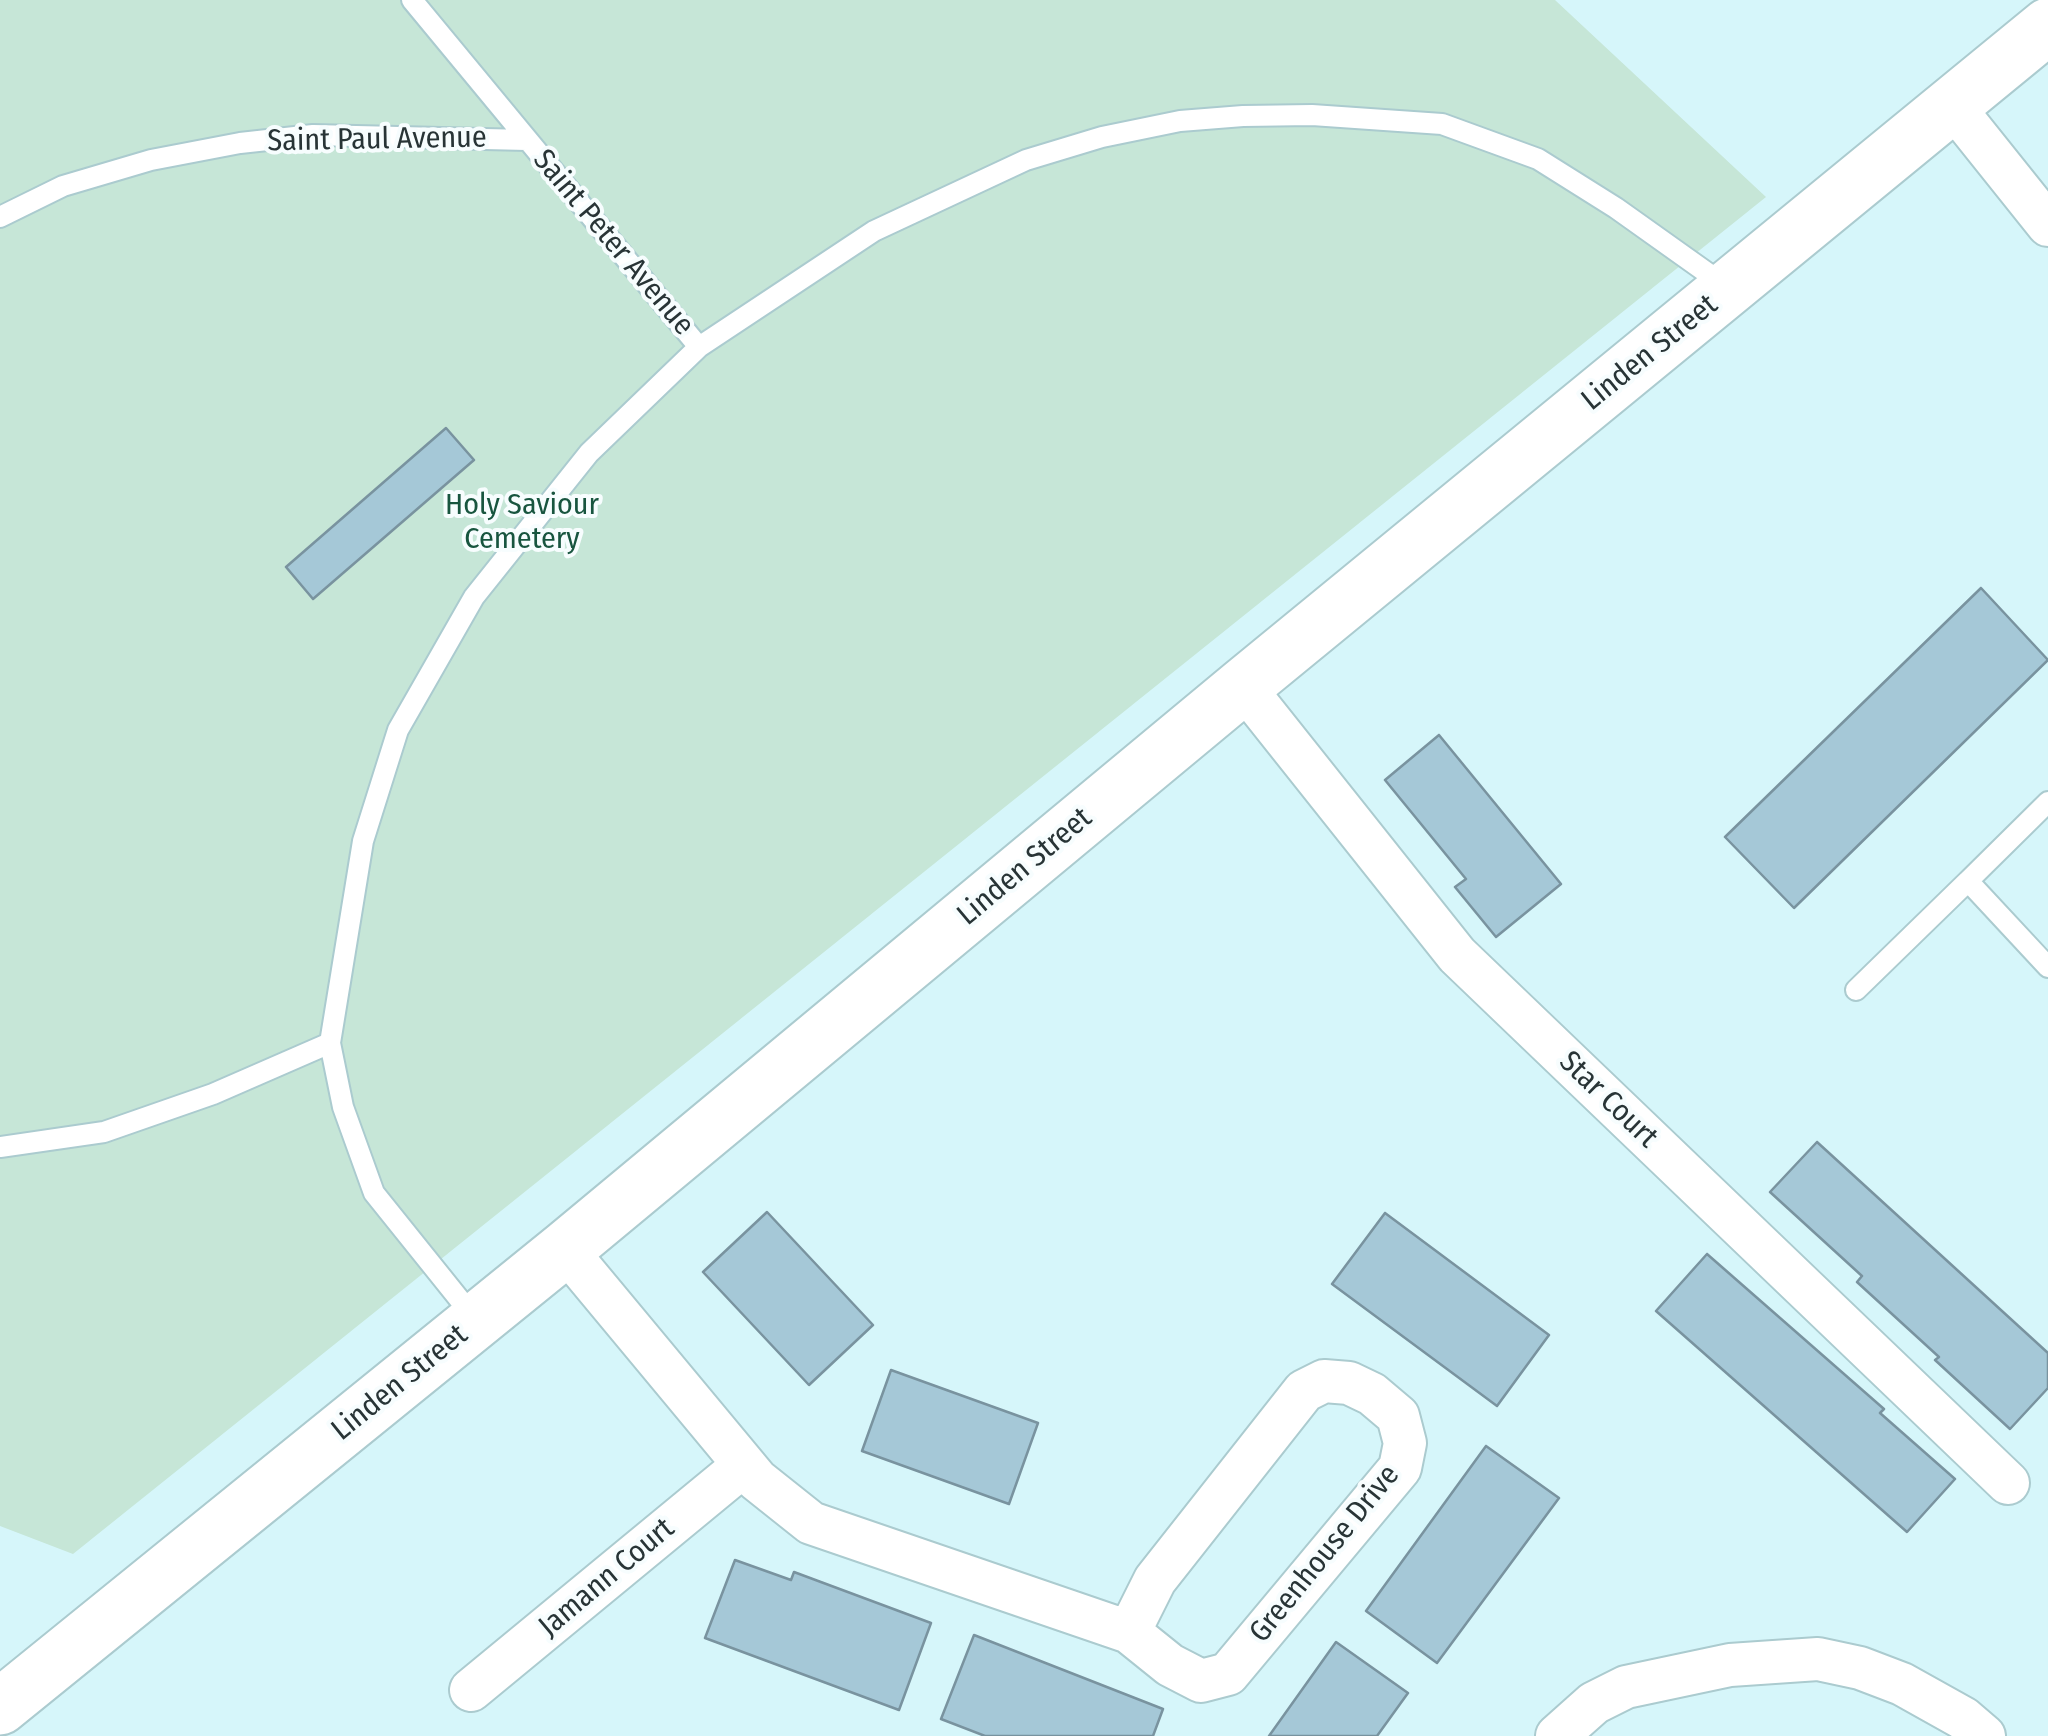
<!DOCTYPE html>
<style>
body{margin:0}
canvas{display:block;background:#d6f6fa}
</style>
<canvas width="2048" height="1736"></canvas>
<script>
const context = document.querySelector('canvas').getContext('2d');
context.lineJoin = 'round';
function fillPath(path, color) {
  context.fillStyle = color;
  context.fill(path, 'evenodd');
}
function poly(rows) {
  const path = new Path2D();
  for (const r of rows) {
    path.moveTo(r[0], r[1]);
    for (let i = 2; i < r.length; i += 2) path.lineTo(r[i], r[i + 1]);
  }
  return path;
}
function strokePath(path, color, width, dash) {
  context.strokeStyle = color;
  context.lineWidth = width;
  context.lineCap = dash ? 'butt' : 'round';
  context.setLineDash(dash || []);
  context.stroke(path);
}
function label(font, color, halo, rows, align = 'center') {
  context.font = font + ' "Fira Sans Condensed",sans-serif';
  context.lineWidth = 8;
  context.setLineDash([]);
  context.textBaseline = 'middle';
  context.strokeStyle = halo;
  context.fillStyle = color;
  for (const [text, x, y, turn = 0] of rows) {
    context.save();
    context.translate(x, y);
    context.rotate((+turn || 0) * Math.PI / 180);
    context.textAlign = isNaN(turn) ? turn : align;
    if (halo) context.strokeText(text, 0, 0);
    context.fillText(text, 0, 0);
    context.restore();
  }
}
fillPath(poly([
 [0,0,1555,0,1766,197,73,1554,0,1526]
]), '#c6e6d7');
const building = poly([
 [446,428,474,460,313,599,286,567,446,428],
 [1981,588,2048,660,1794,908,1725,837,1981,588],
 [1439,735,1561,884,1496,937,1455,887,1466,879,1385,780,1439,735],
 [1817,1142,2048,1353,2048,1388,2010,1429,1935,1360,1939,1357,1857,1282,1862,1276,1770,1192,1817,1142],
 [767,1212,873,1325,809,1385,703,1272,767,1212],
 [1385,1213,1549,1335,1497,1406,1332,1284,1385,1213],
 [1707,1254,1884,1409,1880,1413,1955,1479,1907,1532,1656,1311,1707,1254],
 [891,1370,1038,1423,1009,1504,862,1451,891,1370],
 [1486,1446,1559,1498,1437,1663,1366,1611,1486,1446],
 [735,1560,791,1580,794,1572,931,1623,899,1710,705,1638,735,1560],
 [974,1635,1163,1709,1153,1736,985,1736,941,1719,974,1635],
 [1336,1642,1408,1693,1377,1736,1269,1736,1336,1642]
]);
fillPath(building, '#a5c8d7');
strokePath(building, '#79939f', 2.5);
const lane = poly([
 [412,0,699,347],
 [0,217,63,186,151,160,240,143,313,135,527,140],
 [2048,802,1968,881,2048,967],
 [1856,990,1968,881],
 [0,1147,104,1132,213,1094,330,1043],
 [476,1320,374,1193,343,1107,330,1043,363,841,398,730,474,597,589,453,699,347,874,231,1026,160,1102,137,1180,121,1243,116,1312,115,1442,124,1538,159,1616,208,1727,287]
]);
const street = poly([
 [1952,105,2048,225],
 [1243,686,1457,955,2008,1483],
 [565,1249,757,1480,811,1523,1129,1632,1170,1665,1201,1681,1228,1674,1400,1468,1405,1443,1398,1416,1372,1394,1349,1383,1324,1381,1304,1391,1155,1580,1129,1632],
 [471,1690,744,1465],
 [1557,1736,1594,1703,1626,1687,1730,1665,1818,1659,1860,1668,1902,1684,1963,1718,1984,1736]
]);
const primary = poly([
 [0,1707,565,1249,1243,686,2048,26]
]);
strokePath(lane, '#abcbcf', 24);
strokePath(street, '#abcbcf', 46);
strokePath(primary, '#abcbcf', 59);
strokePath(lane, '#fff', 20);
strokePath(street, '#fff', 42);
strokePath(primary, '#fff', 55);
label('30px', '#283436', '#f7fdfe', [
 ["Saint Paul Avenue",377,140,-1],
 ["Saint Peter Avenue",613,243,50],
 ["Linden Street",1650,353,-39],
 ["Linden Street",1025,867,-40],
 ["Star Court",1608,1100,44],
 ["Linden Street",400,1383,-39],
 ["Greenhouse Drive",1325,1554,-51],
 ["Jamann Court",607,1578,-40]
]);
label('30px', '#18553f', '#f7fdfe', [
 ["Holy Saviour",522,506],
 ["Cemetery",522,540]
]);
</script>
